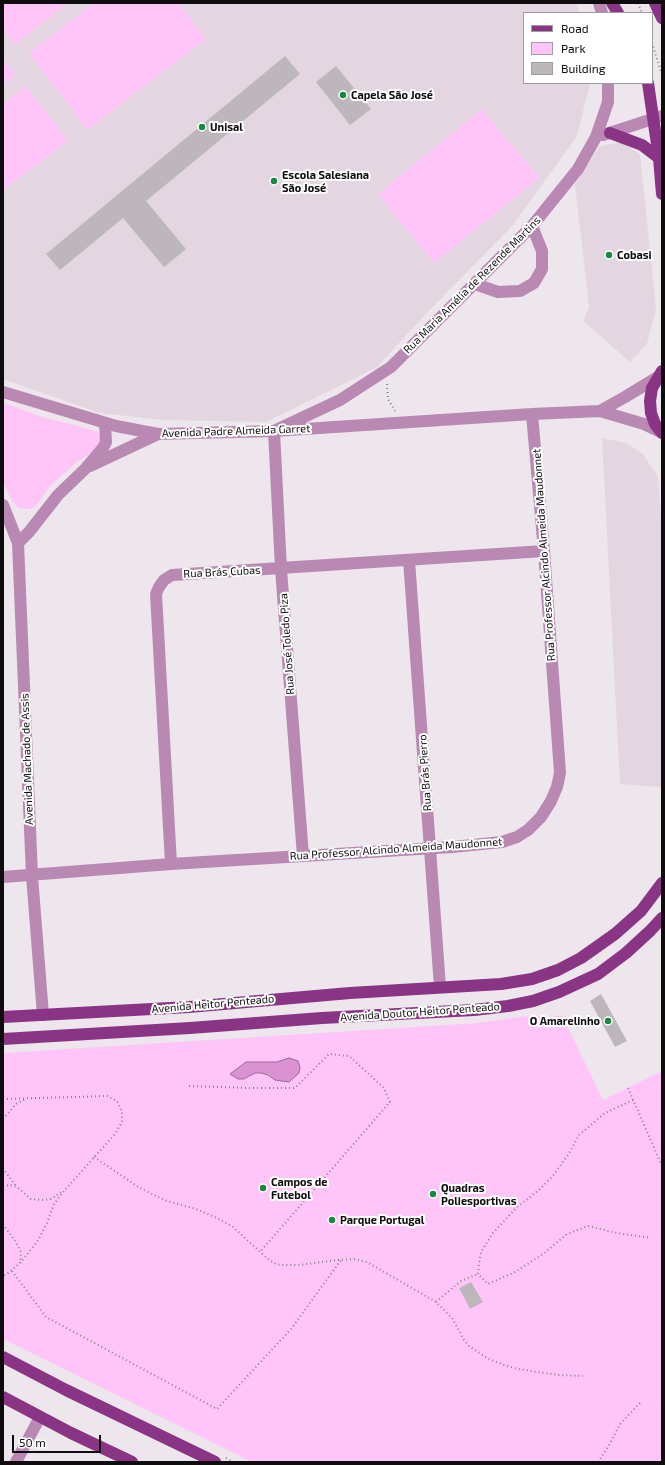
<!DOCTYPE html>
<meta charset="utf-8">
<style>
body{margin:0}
#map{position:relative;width:665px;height:1465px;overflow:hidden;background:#ede6ec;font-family:"Exo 2",sans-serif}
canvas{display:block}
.frame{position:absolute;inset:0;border:4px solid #0f0c0e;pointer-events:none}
.legend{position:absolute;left:523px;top:12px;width:130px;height:72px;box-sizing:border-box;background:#fff;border:1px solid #9f9e9f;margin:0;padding:5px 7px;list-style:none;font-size:12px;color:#0f0c0e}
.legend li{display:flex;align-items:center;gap:8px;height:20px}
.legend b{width:20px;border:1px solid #9f9e9f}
.scale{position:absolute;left:12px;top:1435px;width:89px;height:18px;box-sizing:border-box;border:2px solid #0f0c0e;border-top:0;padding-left:5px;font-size:12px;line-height:14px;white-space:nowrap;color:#0f0c0e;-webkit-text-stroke:3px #fff;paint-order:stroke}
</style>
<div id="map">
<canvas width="665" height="1465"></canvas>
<div class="frame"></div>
<ul class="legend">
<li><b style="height:5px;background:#893484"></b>Road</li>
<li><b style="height:11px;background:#ffc5f8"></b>Park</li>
<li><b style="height:11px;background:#bdb7bc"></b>Building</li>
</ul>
<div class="scale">50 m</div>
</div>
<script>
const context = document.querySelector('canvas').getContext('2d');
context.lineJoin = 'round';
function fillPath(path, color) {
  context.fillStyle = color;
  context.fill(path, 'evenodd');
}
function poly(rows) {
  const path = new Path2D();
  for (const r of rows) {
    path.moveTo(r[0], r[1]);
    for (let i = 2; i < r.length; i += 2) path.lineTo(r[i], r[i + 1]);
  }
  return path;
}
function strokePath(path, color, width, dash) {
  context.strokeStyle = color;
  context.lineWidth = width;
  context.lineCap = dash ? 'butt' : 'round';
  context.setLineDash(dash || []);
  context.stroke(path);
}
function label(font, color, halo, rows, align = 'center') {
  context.font = font + ' "Exo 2",sans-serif';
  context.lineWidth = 4;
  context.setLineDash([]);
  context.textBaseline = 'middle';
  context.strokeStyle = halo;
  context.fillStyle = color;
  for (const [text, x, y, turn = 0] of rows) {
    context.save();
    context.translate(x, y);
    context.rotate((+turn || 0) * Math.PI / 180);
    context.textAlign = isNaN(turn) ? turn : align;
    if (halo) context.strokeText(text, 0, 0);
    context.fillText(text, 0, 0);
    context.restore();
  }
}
fillPath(poly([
 [3,3,577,3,579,13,524,13,524,83,590,83,577,136,513,225,424,316,376,368,266,422,163,420,100,413,3,379],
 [623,142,640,155,656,308,647,344,630,362,583,321,589,307,575,184,600,146],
 [602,438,626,443,643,454,658,477,662,533,662,787,620,784]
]), '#e3d6e1');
fillPath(poly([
 [3,3,69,3,15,44,3,28],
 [94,3,178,3,206,39,87,130,29,53],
 [3,60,15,75,3,84],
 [26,86,68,141,3,190,3,104],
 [482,109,539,178,434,263,378,194],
 [3,402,39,416,97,431,100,435,101,442,99,447,77,462,50,486,37,505,31,509,19,508,12,501,3,482],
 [534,1015,546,1018,562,1015,603,1100,662,1071,662,1462,252,1462,3,1339,3,1053,478,1023]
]), '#ffc5f8');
const water = poly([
 [289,1058,298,1061,300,1067,299,1073,289,1082,275,1080,268,1075,261,1073,255,1073,244,1079,238,1079,230,1074,246,1062,277,1062,289,1058]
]);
fillPath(water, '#da92d3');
strokePath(water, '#9d6a98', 1);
fillPath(poly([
 [285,56,300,74,146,201,186,249,164,267,123,218,60,270,46,254],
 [336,66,371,109,350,125,316,82],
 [601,994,627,1041,615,1047,590,1001],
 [471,1282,483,1302,470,1309,459,1288]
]), '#bdb7bc');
strokePath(poly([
 [638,3,642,13],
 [652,43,662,75],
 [387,384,388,399,395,411],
 [189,1086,249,1088,295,1088,329,1054,349,1056,384,1088,390,1102,260,1252],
 [628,1088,662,1166],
 [3,1099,107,1096,117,1101,122,1112,122,1122,115,1134,64,1191,54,1204,47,1223,37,1242,20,1263,7,1274,3,1276],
 [633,1100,605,1113,579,1135,568,1155,552,1177,540,1189,516,1208,493,1233,481,1252,479,1263,478,1274,488,1284,515,1272,543,1254,567,1234,588,1226,617,1233,651,1238],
 [3,1119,16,1104,26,1099],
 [94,1157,140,1188,154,1195,167,1201,196,1209,217,1218,233,1227,268,1259,276,1264,281,1265,299,1265,337,1260,354,1259,367,1262,436,1302,452,1318,464,1340,469,1346,487,1358,504,1365,518,1369,558,1375,583,1376],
 [3,1168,16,1186],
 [3,1186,10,1185,17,1187,31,1199,41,1200,51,1199,63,1191],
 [3,1224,16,1242,21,1252,20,1263],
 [12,1271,46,1317,217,1409,291,1329,341,1260],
 [436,1302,461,1281,478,1274],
 [226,1458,234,1462],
 [598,1462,608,1447,620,1424,640,1403]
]), '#888387', 2, [1, 3]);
strokePath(poly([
 [599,3,602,13],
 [603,135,662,116],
 [475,284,498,292,520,291,534,283,542,269,542,251,532,226],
 [3,392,116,426,158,434,274,431,532,414,600,411,625,397,658,377],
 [600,411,644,424,661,432],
 [90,466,158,434],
 [3,505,18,543,32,876,43,1015],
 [18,543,29,532,58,495,86,468,103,448,106,442,105,423],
 [409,560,440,987],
 [303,856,281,569,274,431,340,400,391,367,532,226,578,169,596,137,608,102,608,83],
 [171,864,156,594,159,587,164,580,172,575,544,551],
 [3,877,171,864,452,847,502,842,517,837,528,830,541,817,551,801,557,787,560,773,544,551,532,414],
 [16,1462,40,1417]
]), '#b989b4', 12);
strokePath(poly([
 [612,3,618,13],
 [655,3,662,18],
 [648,83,659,158,662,194],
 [610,133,642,145,659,158],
 [662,371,652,388,650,401,651,413,655,424,662,433],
 [3,1017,189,1007,350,993,501,984,532,979,558,970,581,958,615,934,641,911,662,883],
 [3,1039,190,1028,322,1018,474,1010,508,1006,533,1001,559,992,598,974,626,953,650,931,662,918],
 [3,1357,66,1390,215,1462],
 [3,1397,71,1433,132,1462]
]), '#893484', 12);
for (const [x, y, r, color] of [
 [343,95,4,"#178942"],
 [202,127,4,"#178942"],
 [274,181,4,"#178942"],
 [609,255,4,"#178942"],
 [608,1021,4,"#178942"],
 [263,1188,4,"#178942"],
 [433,1194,4,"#178942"],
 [332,1220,4,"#178942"]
]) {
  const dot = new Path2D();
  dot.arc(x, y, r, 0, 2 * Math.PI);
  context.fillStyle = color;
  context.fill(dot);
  strokePath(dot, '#fff', 1.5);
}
label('bold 11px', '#0f0c0e', '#fff', [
 ["Capela São José",351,95],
 ["Unisal",210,127],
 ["Escola Salesiana",282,175],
 ["São José",282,188],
 ["Cobasi",617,255],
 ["O Amarelinho",600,1021,"right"],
 ["Campos de",271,1182],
 ["Futebol",271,1195],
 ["Quadras",441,1188],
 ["Poliesportivas",441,1201],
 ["Parque Portugal",340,1220]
], 'left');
label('11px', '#0f0c0e', '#fff', [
 ["Rua Maria Amélia de Rezende Martins",472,285,-45],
 ["Avenida Padre Almeida Garret",236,431,-2],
 ["Rua Professor Alcindo Almeida Maudonnet",544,555,-94],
 ["Rua Brás Cubas",222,572,-3],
 ["Rua José Toledo Piza",287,644,-94],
 ["Avenida Machado de Assis",27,759,-92],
 ["Rua Brás Pierro",425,773,-94],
 ["Rua Professor Alcindo Almeida Maudonnet",396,849,-4],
 ["Avenida Heitor Penteado",213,1004,-5],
 ["Avenida Doutor Heitor Penteado",420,1012,-4]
]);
</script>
